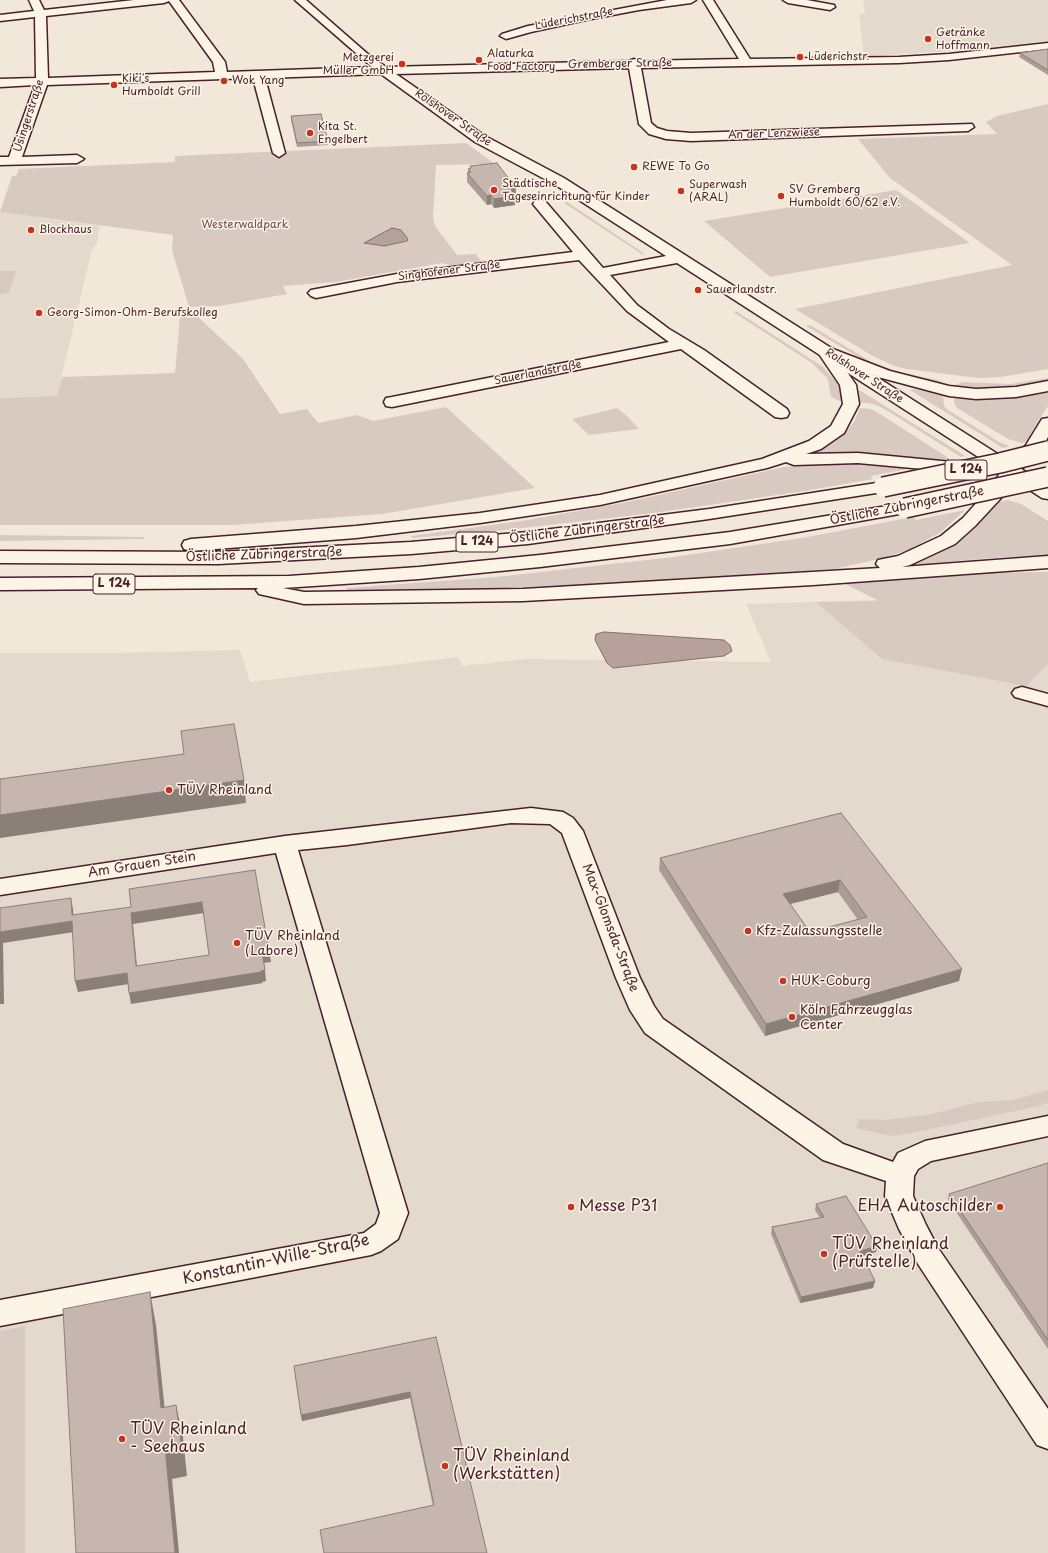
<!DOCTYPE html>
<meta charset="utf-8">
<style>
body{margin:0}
canvas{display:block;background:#f1e8da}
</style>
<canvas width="1048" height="1553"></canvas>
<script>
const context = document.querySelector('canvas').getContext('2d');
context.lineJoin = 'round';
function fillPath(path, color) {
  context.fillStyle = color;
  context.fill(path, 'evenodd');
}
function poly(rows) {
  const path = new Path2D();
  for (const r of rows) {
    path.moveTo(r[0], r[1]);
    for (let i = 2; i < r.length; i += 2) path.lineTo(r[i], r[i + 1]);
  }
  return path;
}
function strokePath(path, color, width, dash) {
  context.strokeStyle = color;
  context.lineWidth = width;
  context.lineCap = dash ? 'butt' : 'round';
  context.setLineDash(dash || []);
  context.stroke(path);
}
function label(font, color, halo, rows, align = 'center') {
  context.font = font + ' "Playpen Sans",sans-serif';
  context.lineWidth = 3;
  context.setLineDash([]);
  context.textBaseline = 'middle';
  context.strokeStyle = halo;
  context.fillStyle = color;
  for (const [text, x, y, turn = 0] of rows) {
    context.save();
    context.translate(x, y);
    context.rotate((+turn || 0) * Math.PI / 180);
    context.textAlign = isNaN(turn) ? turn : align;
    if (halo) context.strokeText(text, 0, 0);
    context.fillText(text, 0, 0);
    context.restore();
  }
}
fillPath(poly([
 [863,0,1048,0,1048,41,955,51,864,56,859,14,865,13],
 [0,212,100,226,97,243,92,249,57,396,0,398],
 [1048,595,1048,1553,0,1553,0,653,115,653,240,650,250,682,459,657,462,666,526,659,771,662,746,604]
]), '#e4d9cd');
fillPath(poly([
 [1048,104,1048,369,1001,377,978,378,907,369,894,366,871,355,795,309,1012,265,890,178,858,139,997,134,986,122,997,116],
 [466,143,495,164,436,165,433,218,435,226,457,255,476,254,483,264,456,267,442,263,336,282,283,286,287,294,220,306,189,307,172,250,173,235,0,212,12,176,16,176,19,169,175,162,175,156],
 [896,190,970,243,770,277,704,221],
 [567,202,642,252,645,256,564,203],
 [0,271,16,271,9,293,0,294],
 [736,311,823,367,837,383,842,394,842,402,831,397,828,379,812,363,733,312],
 [197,316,243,359,280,414,307,409,318,423,357,415,373,421,446,407,535,488,382,514,233,525,0,525,0,398,57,396,62,377,175,373,180,317],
 [810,325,875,364,903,373,938,380,945,384,944,387,903,378,870,364,806,326],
 [1048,378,1048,382,1012,389,955,388,957,384,963,382,1010,384],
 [914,389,943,395,944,406,948,410,999,442,1010,446,1003,448,910,390],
 [858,391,861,391,965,456,961,457,883,408,873,404,859,402],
 [1048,392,1048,406,1035,426,1027,441,1022,443,1008,439,957,408,954,403,954,396,1006,398],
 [617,408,628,417,639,429,589,435,572,419],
 [860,408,871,409,877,412,950,459,941,461,807,455,831,443,843,435,854,422],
 [830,463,912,468,871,476,873,479,805,491,654,513,496,531,412,538,411,536,528,520,627,502,784,467],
 [1008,500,1021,504,1048,521,1048,555,991,558,901,566,993,503],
 [965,510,941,532,910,549,884,558,834,569,612,584,468,589,347,590,347,588,496,577,673,557,802,538,913,517,916,520],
 [0,535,144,537,144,539,0,541],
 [1048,572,1048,664,1026,686,882,659,816,602,879,601,845,584,974,573],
 [1048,1090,1048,1103,1039,1106,912,1133,891,1136,856,1128,859,1119,882,1120,928,1115,978,1102,1013,1100],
 [25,1326,25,1553,0,1553,0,1331]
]), '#d8cac0');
const water = poly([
 [392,228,401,230,408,239,407,241,384,246,364,243,392,228],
 [604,632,724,640,730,645,732,651,724,656,613,668,607,663,595,640,596,634,604,632]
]);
fillPath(water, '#b6a19c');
strokePath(water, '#8b6d6f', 1);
const minor = poly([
 [29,0,39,0,44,10,134,0,179,0,225,62,227,72,372,67,295,0,306,0,370,56,386,67,629,61,634,59,638,61,739,59,703,0,713,0,750,59,899,57,949,54,1048,43,1048,49,949,60,899,63,641,68,651,123,657,128,667,131,691,133,972,124,974,127,968,131,691,141,666,139,649,134,639,124,629,68,396,74,485,136,564,178,1048,486,1048,499,1042,498,677,263,610,275,637,305,669,329,704,350,787,409,789,413,787,417,781,418,775,417,681,349,392,407,386,406,384,402,386,398,392,397,669,342,627,311,579,260,397,282,316,298,311,296,308,293,311,290,397,274,573,252,533,204,535,201,540,200,545,201,603,268,666,256,554,184,475,142,381,74,265,78,285,153,279,157,273,153,253,78,47,85,22,157,77,155,84,159,77,163,0,165,0,157,9,157,35,85,0,87,0,79,36,78,35,17,0,21,0,15,34,11,29,0],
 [169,1,213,62,215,72,48,78,46,16,164,3,169,1],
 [667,0,696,0,691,3,639,10,586,20,531,32,506,39,500,36,502,34,528,26,667,0],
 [783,0,807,0,834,5,835,7,830,10,788,3,783,0],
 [1022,687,1048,694,1048,706,1015,697,1012,693,1015,689,1022,687],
 [531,808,563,812,573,818,583,831,640,978,654,1006,663,1019,843,1144,893,1162,898,1153,925,1141,1048,1116,1048,1136,931,1161,918,1169,914,1176,913,1196,926,1225,938,1248,1048,1409,1048,1449,1037,1445,918,1264,899,1229,885,1196,886,1181,823,1160,645,1033,630,1010,616,978,562,833,550,824,511,823,347,845,298,850,408,1213,398,1239,381,1251,371,1255,0,1326,0,1300,364,1233,376,1224,380,1213,276,853,0,895,0,879,285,836,531,808]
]);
const highway = poly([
 [825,346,890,371,949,386,976,389,1016,387,1048,381,1048,391,1016,397,976,399,949,396,878,377,841,363,856,385,859,404,844,433,821,449,806,454,858,453,973,464,976,468,973,472,967,473,858,463,794,465,786,462,767,468,600,505,480,523,356,538,191,551,184,549,182,545,184,541,191,539,356,526,480,513,600,495,762,459,809,441,831,426,843,404,840,385,817,351,819,348,825,346],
 [1048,418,1048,437,1042,448,1018,473,1001,498,975,526,955,544,910,565,902,567,1048,556,1048,568,813,585,523,601,304,604,259,594,256,590,258,588,0,590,0,578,289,576,419,567,540,555,730,532,905,503,911,504,914,508,911,512,905,513,730,544,540,567,419,579,283,588,304,592,523,589,880,568,876,564,878,560,898,556,941,536,963,518,988,490,1005,466,1026,445,1042,419,1048,418],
 [883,482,889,483,892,487,889,491,709,519,528,544,411,554,218,564,0,563,0,551,218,552,411,542,528,532,709,509,883,482]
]);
strokePath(minor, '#4a1f2b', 3);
strokePath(highway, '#4a1f2b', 3);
fillPath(minor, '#fcf5e5');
fillPath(highway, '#fcf5e5');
const highwayBridge = poly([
 [883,487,1000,463,1048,451],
 [905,508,1048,477]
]);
strokePath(highwayBridge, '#4a1f2b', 22, []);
strokePath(highwayBridge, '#fcf5e5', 19);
fillPath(poly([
 [1048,49,1048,75,1019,57,1020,53],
 [291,116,328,141,328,145,297,147,291,120],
 [470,166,516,197,515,197,515,205,494,208,491,204,487,205,467,182,467,173,468,172,468,169,470,169],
 [841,813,959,981,765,1036,659,870,660,858],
 [838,892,858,920,810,932,790,904],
 [1048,1163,1048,1349,948,1200,949,1194],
 [816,1204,877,1246,876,1252,863,1256,875,1281,873,1288,800,1303,771,1234,772,1227,820,1218,815,1210],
 [436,1337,487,1553,433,1506,410,1398,302,1421,294,1366]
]), '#ab9d96');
fillPath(poly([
 [516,188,515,205,494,208,494,199,511,189],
 [491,195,491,204,487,205,487,196],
 [244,780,246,803,0,838,0,815],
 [840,880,838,892,782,906,783,894],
 [71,898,73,909,74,926,72,915],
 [202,902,204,913,133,924,138,977,136,966,131,913],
 [72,921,74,932,3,943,4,1004,0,1004,0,932],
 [269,951,271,962,263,963,262,952],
 [962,969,959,981,765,1036,766,1024],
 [265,970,266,981,262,982,263,983,131,1004,129,993],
 [127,973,129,984,78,992,75,981],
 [877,1246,876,1252,859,1257,860,1251],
 [875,1281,873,1288,800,1303,801,1297],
 [150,1292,156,1325,168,1440,161,1408],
 [410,1392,410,1398,302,1421,301,1415],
 [176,1405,183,1437,187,1476,172,1479,179,1553,175,1553,165,1447]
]), '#8b7f7a');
const building = poly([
 [1048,49,1048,70,1020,53,1048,49],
 [321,114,328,141,297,143,291,116,321,114],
 [497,163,516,188,511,189,515,196,494,199,491,195,487,196,467,173,471,172,468,169,471,168,470,166,497,163],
 [234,724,244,780,0,815,0,779,184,754,181,731,234,724],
 [841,813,962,969,766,1024,660,858,841,813],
 [840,880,867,917,810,932,783,894,840,880],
 [255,870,269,951,262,952,265,970,261,971,261,972,129,993,127,973,75,981,72,921,0,932,0,908,71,898,72,915,131,907,129,889,255,870],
 [202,902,209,955,136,966,131,913,202,902],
 [0,935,1,993,0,993,0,935],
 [1048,1163,1048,1340,949,1194,1048,1163],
 [846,1196,877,1246,860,1251,875,1281,801,1297,772,1227,824,1217,816,1204,846,1196],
 [150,1292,161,1408,176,1405,181,1443,165,1447,175,1553,76,1553,63,1309,150,1292],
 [436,1337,487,1553,324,1553,320,1530,434,1505,410,1392,301,1415,294,1366,436,1337]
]);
fillPath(building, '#c7b6af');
strokePath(building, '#8b7f7a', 1);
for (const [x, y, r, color] of [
 [928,39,4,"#c8321e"],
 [800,57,4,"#c8321e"],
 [479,60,4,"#c8321e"],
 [402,64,4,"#c8321e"],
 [224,81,4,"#c8321e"],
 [114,85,4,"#c8321e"],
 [310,133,4,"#c8321e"],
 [634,167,4,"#c8321e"],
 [494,190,4,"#c8321e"],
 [681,191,4,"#c8321e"],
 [781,196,4,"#c8321e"],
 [31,230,4,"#c8321e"],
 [698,290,4,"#c8321e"],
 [39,313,4,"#c8321e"],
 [169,790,4,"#c8321e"],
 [748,931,4,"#c8321e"],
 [237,943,4,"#c8321e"],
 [783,981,4,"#c8321e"],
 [792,1017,4,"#c8321e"],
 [571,1207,4,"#c8321e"],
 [1000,1207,4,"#c8321e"],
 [824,1254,4,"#c8321e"],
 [122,1439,4,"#c8321e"],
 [445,1466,4,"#c8321e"]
]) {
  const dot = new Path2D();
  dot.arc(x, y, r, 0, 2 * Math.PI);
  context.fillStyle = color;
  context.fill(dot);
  strokePath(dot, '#fcf5e5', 1.5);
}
label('11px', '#4a1f2b', '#fcf5e5', [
 ["Lüderichstraße",574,19,-11],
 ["Gremberger Straße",620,64,-1],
 ["Usingerstraße",29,116,-72],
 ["Rolshover Straße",453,118,35],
 ["An der Lenzwiese",774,134,-2],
 ["Singhofener Straße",449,271,-7],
 ["Sauerlandstraße",538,373,-11],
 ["Rolshover Straße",864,376,33]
]);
label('11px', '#4a1f2b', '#fcf5e5', [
 ["Getränke",936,33],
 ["Hoffmann",936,46],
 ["Alaturka",487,54],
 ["Food Factory",487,67],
 ["Lüderichstr.",808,57],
 ["Metzgerei",394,58,"right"],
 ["Müller GmbH",394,71,"right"],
 ["Kiki's",122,79],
 ["Humboldt Grill",122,92],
 ["Wok Yang",232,81],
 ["Kita St.",318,127],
 ["Engelbert",318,140],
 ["REWE To Go",642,167],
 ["Städtische",502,184],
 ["Tageseinrichtung für Kinder",502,197],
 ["Superwash",689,185],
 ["(ARAL)",689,198],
 ["SV Gremberg",789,190],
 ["Humboldt 60/62 e.V.",789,203],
 ["Blockhaus",39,230],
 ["Sauerlandstr.",706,290],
 ["Georg-Simon-Ohm-Berufskolleg",47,313]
], 'left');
label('11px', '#6e4a50', '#fcf5e5', [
 ["Westerwaldpark",245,225]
]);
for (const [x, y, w] of [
 [966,470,42],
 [477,542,42],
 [114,584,42]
]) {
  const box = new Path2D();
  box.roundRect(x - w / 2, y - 10, w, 20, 3);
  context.fillStyle = '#fcf5e5';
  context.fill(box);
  strokePath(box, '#4a1f2b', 1);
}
label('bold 12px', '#4a1f2b', null, [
 ["L 124",966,470],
 ["L 124",477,542],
 ["L 124",114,584]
]);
label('13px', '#4a1f2b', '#fcf5e5', [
 ["Östliche Zubringerstraße",907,506,-11],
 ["Östliche Zubringerstraße",587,530,-7],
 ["Östliche Zubringerstraße",264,555,-2],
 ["Am Grauen Stein",142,865,-9],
 ["Max-Glomsda-Straße",610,928,69]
]);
label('13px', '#4a1f2b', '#fcf5e5', [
 ["TÜV Rheinland",177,790],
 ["Kfz-Zulassungsstelle",756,931],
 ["TÜV Rheinland",245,936],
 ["(Labore)",245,951],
 ["HUK-Coburg",791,981],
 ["Köln Fahrzeugglas",800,1010],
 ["Center",800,1025]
], 'left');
label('16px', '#4a1f2b', '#fcf5e5', [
 ["Messe P31",579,1207],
 ["EHA Autoschilder",992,1207,"right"],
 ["TÜV Rheinland",832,1245],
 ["(Prüfstelle)",832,1263],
 ["TÜV Rheinland",130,1430],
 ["- Seehaus",130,1448],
 ["TÜV Rheinland",453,1457],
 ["(Werkstätten)",453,1475]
], 'left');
label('16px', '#4a1f2b', '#fcf5e5', [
 ["Konstantin-Wille-Straße",276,1260,-12]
]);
</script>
